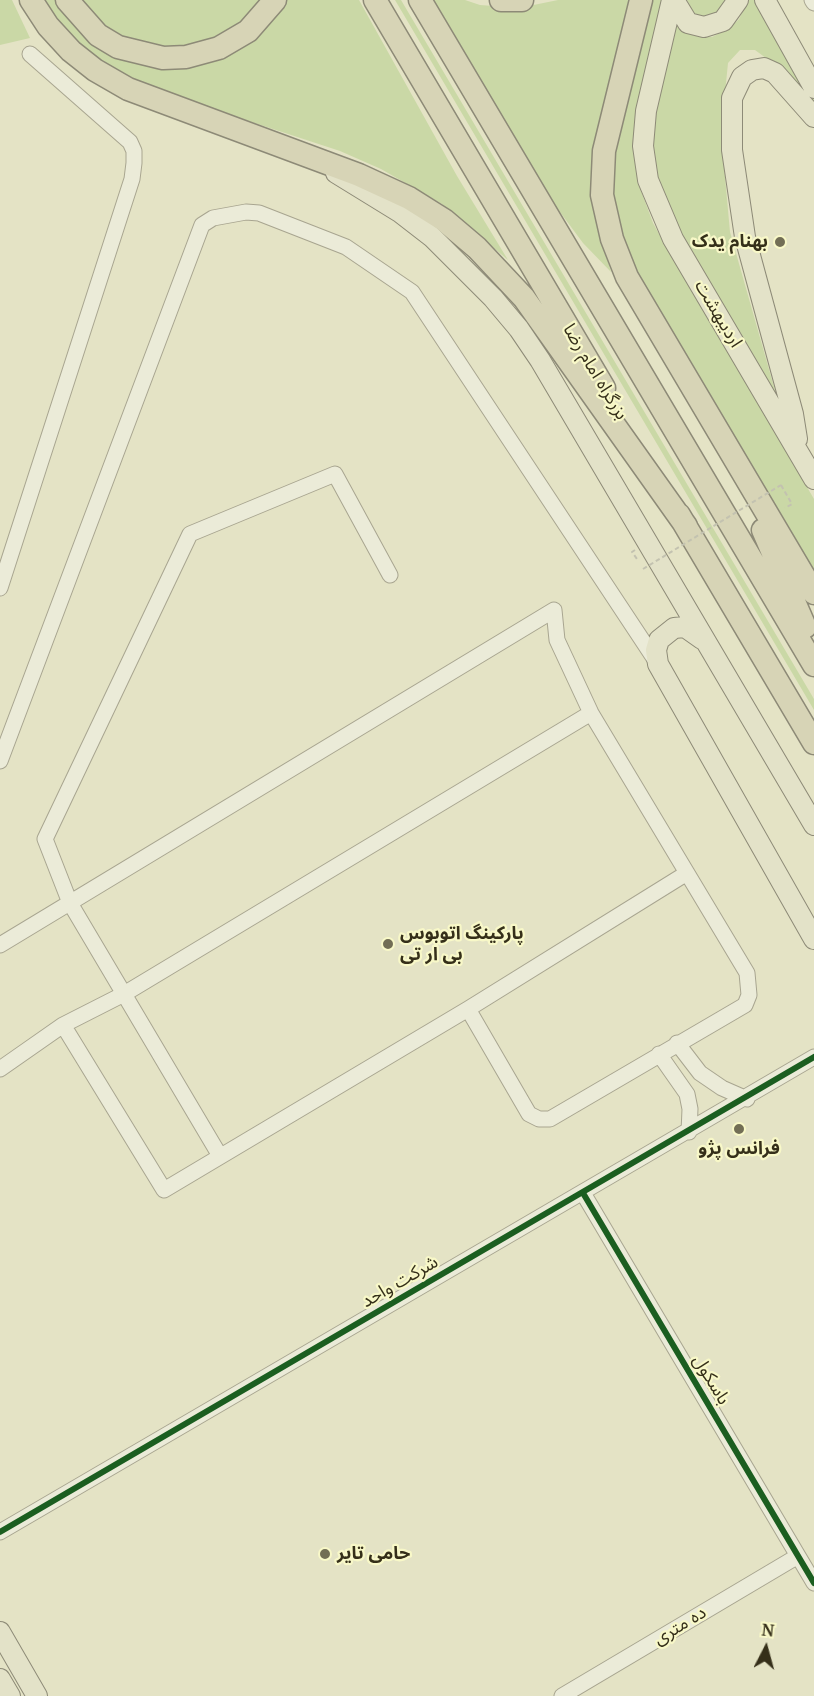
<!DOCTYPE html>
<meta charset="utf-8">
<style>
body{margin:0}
#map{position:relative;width:814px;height:1696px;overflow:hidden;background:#e4e3c5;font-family:"Noto Serif",serif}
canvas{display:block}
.north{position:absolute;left:736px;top:1618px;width:60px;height:60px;-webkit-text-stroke:4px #f8f8c8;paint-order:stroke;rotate:6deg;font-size:16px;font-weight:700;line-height:24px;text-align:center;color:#352f19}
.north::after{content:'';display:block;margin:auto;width:21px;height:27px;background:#352f19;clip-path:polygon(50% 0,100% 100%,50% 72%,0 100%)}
</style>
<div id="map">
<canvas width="814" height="1696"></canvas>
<div class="north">N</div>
</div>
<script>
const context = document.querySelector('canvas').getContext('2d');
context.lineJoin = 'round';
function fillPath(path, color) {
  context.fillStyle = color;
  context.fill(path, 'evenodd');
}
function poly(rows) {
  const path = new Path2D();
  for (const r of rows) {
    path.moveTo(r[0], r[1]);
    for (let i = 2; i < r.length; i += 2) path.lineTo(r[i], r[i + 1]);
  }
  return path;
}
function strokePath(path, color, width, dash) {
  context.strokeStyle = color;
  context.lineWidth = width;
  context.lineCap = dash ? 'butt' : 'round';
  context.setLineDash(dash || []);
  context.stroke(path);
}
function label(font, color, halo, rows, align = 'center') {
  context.font = font + ' "Noto Serif","Noto Sans Arabic",serif';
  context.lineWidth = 4.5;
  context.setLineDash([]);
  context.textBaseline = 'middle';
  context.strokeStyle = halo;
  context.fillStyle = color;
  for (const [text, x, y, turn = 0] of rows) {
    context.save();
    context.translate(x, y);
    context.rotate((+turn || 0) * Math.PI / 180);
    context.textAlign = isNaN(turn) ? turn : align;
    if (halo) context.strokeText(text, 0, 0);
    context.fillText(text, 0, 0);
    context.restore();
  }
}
fillPath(poly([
 [0,0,12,0,30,38,0,45],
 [39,0,58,0,67,14,175,63,282,0,359,0,457,176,508,260,442,204,381,169,340,151,166,94,116,71,92,57],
 [74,0,267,0,234,32,170,51,116,37],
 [395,0,401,0,814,699,814,710],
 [429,0,465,0,480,5,519,8,558,0,634,0,593,190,596,218,611,272,583,243,551,200],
 [646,0,663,0,638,175,640,188,653,223,669,252,814,499,814,574,637,274,628,256,613,207,611,168],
 [687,0,730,0,728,6,708,19,694,16],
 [748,0,760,0,814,99,814,109,781,69,755,50,740,50,728,63,721,133,730,232,776,394,672,218,656,177,653,154,655,115,677,22,684,31,695,36,712,37,730,28,739,19]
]), '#cad8a6');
const minor = poly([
 [812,0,814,3],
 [0,588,132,179,134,163,134,151,130,142,30,54],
 [0,761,202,225,213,218,246,212,259,213,346,247,412,292,658,664],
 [0,945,554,610,557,640,591,713,747,973,749,995,745,1005,550,1119,539,1119,529,1114,468,1009],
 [63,1025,164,1190,468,1009,687,873],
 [677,1043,700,1073,722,1088,747,1099],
 [659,1054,687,1094,690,1109,689,1132],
 [0,1069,63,1025,124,994,591,713],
 [220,1156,70,903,45,839,190,534,335,474,390,575],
 [583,1193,814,1583],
 [0,1532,814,1057],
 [562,1696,798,1556]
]);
const major = poly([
 [672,0,646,111,643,146,648,180,673,239,814,479],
 [674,0,688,23,704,27,723,21,738,0],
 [765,0,814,88],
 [336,173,401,213,432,237,493,298,519,329,540,360,814,825],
 [797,439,793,414,745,237,732,150,732,98,742,77,752,70,764,68,775,73,814,117],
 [702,639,685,627,674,628,659,640,656,650,658,664,814,939],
 [0,1632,37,1696],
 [0,1679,10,1696]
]);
const highway = poly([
 [31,0,48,26,71,51,95,70,128,89,359,175,409,198,444,220,477,248,524,298,686,526],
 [67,0,98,35,118,47,163,58,186,57,219,48,248,31,275,0],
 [375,0,604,388],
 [420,0,814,665],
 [501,0,522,0],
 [641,0,604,151,602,195,612,239,627,277,814,593],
 [679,515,814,743],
 [763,530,805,627]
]);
strokePath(minor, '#a8a590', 17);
strokePath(major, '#8d8a77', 22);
strokePath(highway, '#8d8a77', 25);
strokePath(poly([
 [781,485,792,504,785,508],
 [635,550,632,552,637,559]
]), '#c3c2b0', 2, [4.5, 3]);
strokePath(minor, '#ebebd8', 15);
strokePath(major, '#e3e2c8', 20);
strokePath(highway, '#d7d4b6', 22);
strokePath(poly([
 [643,569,781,485]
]), '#c3c2b0', 2, [4.5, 3]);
strokePath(poly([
 [583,1193,814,1583],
 [0,1532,814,1057]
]), '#1b5e20', 6);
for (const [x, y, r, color] of [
 [780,242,6,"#726e55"],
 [388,944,6,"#726e55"],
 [739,1129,6,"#726e55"],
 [325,1554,6,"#726e55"]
]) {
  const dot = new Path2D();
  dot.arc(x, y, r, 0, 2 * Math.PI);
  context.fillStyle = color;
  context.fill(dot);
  strokePath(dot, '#f8f8c8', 2);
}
label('bold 18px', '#352f19', '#f8f8c8', [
 ["بهنام یدک",768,242,"right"],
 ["پارکینگ اتوبوس",400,934],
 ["بی ار تی",400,955],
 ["فرانس پژو",739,1149,"center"],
 ["حامی تایر",337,1554]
], 'left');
label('18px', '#352f19', '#f8f8c8', [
 ["اردیبهشت",718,314,59],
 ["بزرگراه امام رضا",595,372,59],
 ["شرکت واحد",400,1282,-30],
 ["باسکول",711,1380,59],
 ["ده متری",680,1626,-31]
]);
</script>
